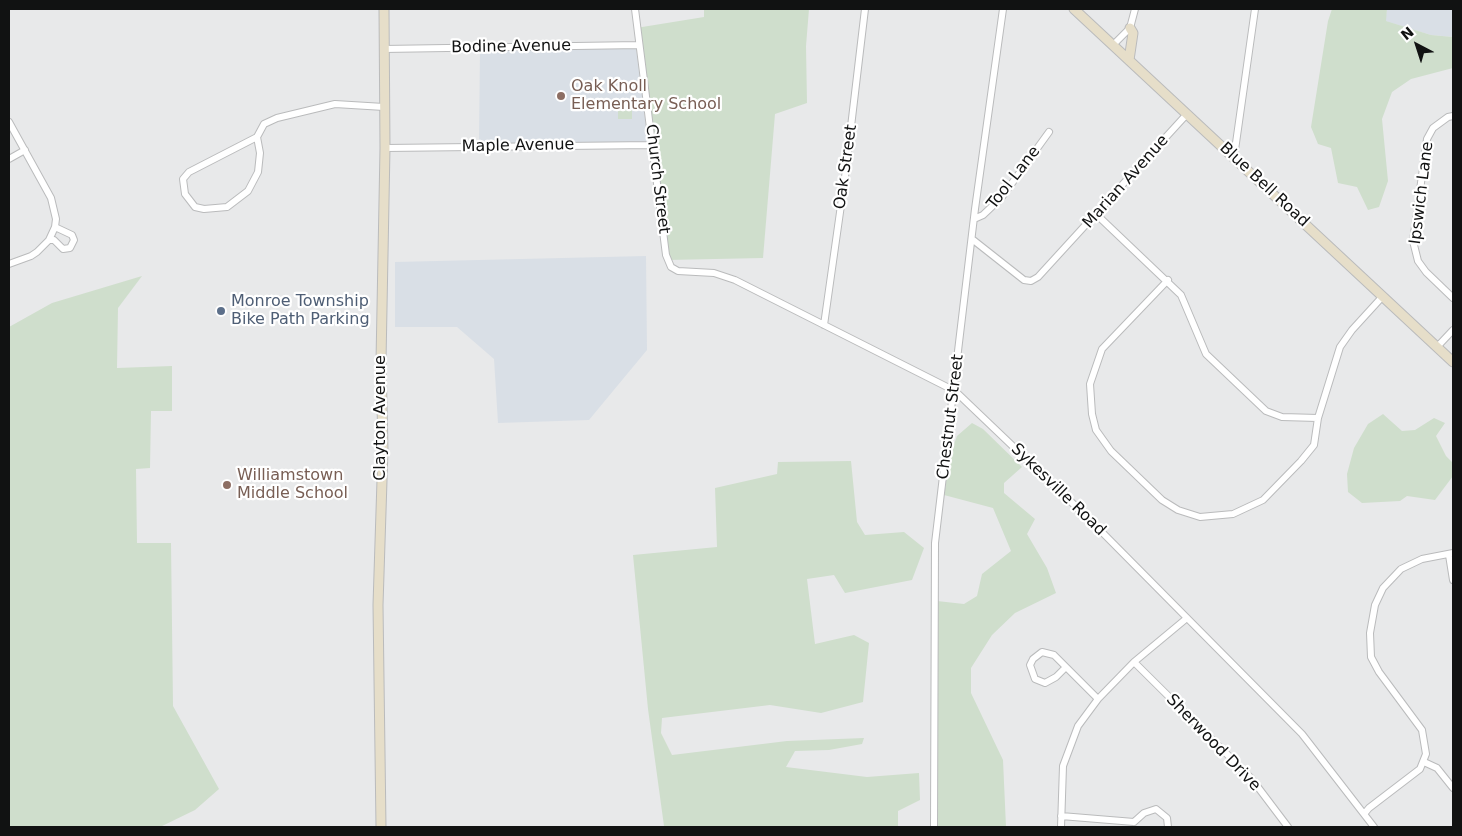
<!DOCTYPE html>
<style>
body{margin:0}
#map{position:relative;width:1462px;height:836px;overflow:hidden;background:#e8e9ea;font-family:"DejaVu Sans",sans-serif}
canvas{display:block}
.frame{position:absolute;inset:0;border:10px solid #111212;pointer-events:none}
.north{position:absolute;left:1392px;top:20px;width:50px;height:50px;-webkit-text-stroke:4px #fff;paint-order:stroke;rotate:320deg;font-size:14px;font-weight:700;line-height:20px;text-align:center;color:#111212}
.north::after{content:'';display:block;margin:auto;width:18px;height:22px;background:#111212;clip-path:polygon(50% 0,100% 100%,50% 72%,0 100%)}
</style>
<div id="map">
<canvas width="1462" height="836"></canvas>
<div class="frame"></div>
<div class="north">N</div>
</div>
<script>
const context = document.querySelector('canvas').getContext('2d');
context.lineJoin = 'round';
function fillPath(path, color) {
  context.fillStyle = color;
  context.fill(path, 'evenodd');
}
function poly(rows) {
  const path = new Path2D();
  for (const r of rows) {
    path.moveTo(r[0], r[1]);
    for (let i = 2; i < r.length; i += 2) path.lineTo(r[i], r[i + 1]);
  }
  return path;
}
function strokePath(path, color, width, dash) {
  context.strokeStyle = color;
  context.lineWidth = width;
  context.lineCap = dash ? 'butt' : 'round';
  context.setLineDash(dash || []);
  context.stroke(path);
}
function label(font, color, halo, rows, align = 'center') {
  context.font = font + ' "DejaVu Sans",sans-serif';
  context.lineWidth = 4.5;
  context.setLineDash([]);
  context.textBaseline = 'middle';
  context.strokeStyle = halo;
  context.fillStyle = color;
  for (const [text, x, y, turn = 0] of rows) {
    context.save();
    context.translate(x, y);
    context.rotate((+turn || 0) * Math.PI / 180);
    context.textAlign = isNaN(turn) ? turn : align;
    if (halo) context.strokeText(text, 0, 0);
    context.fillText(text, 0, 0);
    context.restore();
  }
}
fillPath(poly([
 [1387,9,1453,9,1453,37,1431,35,1385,21],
 [636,48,648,143,479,143,480,49],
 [646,256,647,350,589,420,498,423,494,359,457,327,395,327,395,262]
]), '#d9dfe6');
fillPath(poly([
 [704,9,809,9,806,46,807,103,775,114,763,258,667,260,636,28,704,17],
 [1332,9,1387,9,1386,21,1431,35,1453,37,1453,68,1411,79,1392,92,1382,119,1388,181,1379,207,1368,210,1357,187,1338,183,1331,148,1318,144,1311,127,1328,21],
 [618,110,632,110,632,119,618,119],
 [142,276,118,308,117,368,172,366,172,411,151,411,150,468,136,469,137,543,171,543,173,706,219,789,195,810,160,827,9,826,9,327,52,303],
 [1383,414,1402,431,1415,430,1434,418,1445,423,1436,436,1446,456,1453,463,1453,476,1435,500,1407,496,1400,501,1362,503,1348,492,1347,474,1354,448,1368,424],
 [972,423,983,429,1022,467,1004,483,1004,493,1035,519,1027,534,1047,568,1056,593,1015,613,992,635,971,668,971,693,1003,760,1006,827,937,827,937,601,964,604,977,596,982,574,1011,551,993,508,944,495,951,452,957,436],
 [851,461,857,522,865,535,904,532,924,548,912,580,845,593,834,575,807,579,815,644,854,635,869,643,863,702,821,713,770,705,662,718,661,733,672,755,787,741,864,738,862,744,829,750,795,751,786,767,867,777,919,773,920,800,898,811,898,827,633,827,664,826,648,709,633,555,717,547,715,488,777,474,778,462]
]), '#cfdecc');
const street = poly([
 [635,9,666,255,671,267,678,271,714,273,735,280,955,391,1088,518,1302,734,1374,827],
 [1113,45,1130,28,1135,9],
 [383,49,639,45],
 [1453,116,1448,117,1433,128,1427,139,1413,241,1418,261,1426,272,1453,298],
 [9,122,51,198,56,219,55,227,49,240,37,252,31,256,9,264],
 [257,137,260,153,258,172,248,191,227,207,204,209,195,207,185,194,183,179,189,172,257,137,264,124,277,118,335,104,384,107],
 [385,148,652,145],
 [1234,157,1255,9],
 [9,159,25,150],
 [1097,215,1181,295,1206,354,1266,411,1282,417,1318,418],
 [974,219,983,215,1002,197,1049,132],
 [972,239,1024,280,1031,281,1038,277,1187,114],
 [49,240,54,240,63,249,70,248,74,240,72,235,55,227],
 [1168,280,1102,349,1090,384,1092,414,1096,430,1111,451,1162,500,1178,510,1200,517,1233,514,1263,500,1301,461,1314,445,1318,418,1340,347,1352,330,1383,296],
 [824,325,845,177,865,9],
 [1437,347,1453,330],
 [1449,555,1453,580],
 [1134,662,1251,778,1288,827],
 [1065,668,1056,677,1045,683,1035,679,1030,665,1033,659,1042,652,1054,655,1098,699],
 [1424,762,1437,768,1453,788],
 [1364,814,1369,808,1420,769,1426,754,1422,730,1379,672,1371,657,1370,633,1375,605,1383,588,1401,569,1422,559,1453,553],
 [1061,816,1134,822],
 [1134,822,1144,813,1156,809,1167,818,1168,827],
 [934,827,935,543,975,209,1003,9],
 [1061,827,1063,766,1078,726,1098,699,1134,662,1187,618]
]);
const secondary = poly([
 [1074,9,1453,362],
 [1129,60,1133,33,1130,28],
 [381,827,378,605,383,449,381,361,385,148,384,9]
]);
strokePath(street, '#babbbc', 8);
strokePath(secondary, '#babbbc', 11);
strokePath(street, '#fff', 6);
strokePath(secondary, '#e6dec9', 9);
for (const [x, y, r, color] of [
 [561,96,5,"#8d6e63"],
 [221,311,5,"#5c6f8a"],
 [227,485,5,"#8d6e63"]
]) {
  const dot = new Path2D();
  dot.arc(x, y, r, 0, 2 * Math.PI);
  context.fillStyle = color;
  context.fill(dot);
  strokePath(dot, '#fff', 2);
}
label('16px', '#111212', '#fff', [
 ["Bodine Avenue",511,47,-1],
 ["Maple Avenue",518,146,-1],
 ["Oak Street",846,167,-82],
 ["Tool Lane",1014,178,-52],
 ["Church Street",657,179,83],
 ["Marian Avenue",1126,182,-48],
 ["Blue Bell Road",1264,185,43],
 ["Ipswich Lane",1422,193,-83],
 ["Chestnut Street",951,417,-83],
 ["Clayton Avenue",381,418,-90],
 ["Sykesville Road",1058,490,44],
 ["Sherwood Drive",1213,743,46]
]);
label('16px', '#785e54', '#fff', [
 ["Oak Knoll",571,87],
 ["Elementary School",571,105],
 ["Williamstown",237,476],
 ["Middle School",237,494]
], 'left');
label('16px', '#4e5e75', '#fff', [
 ["Monroe Township",231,302],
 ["Bike Path Parking",231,320]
], 'left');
</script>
